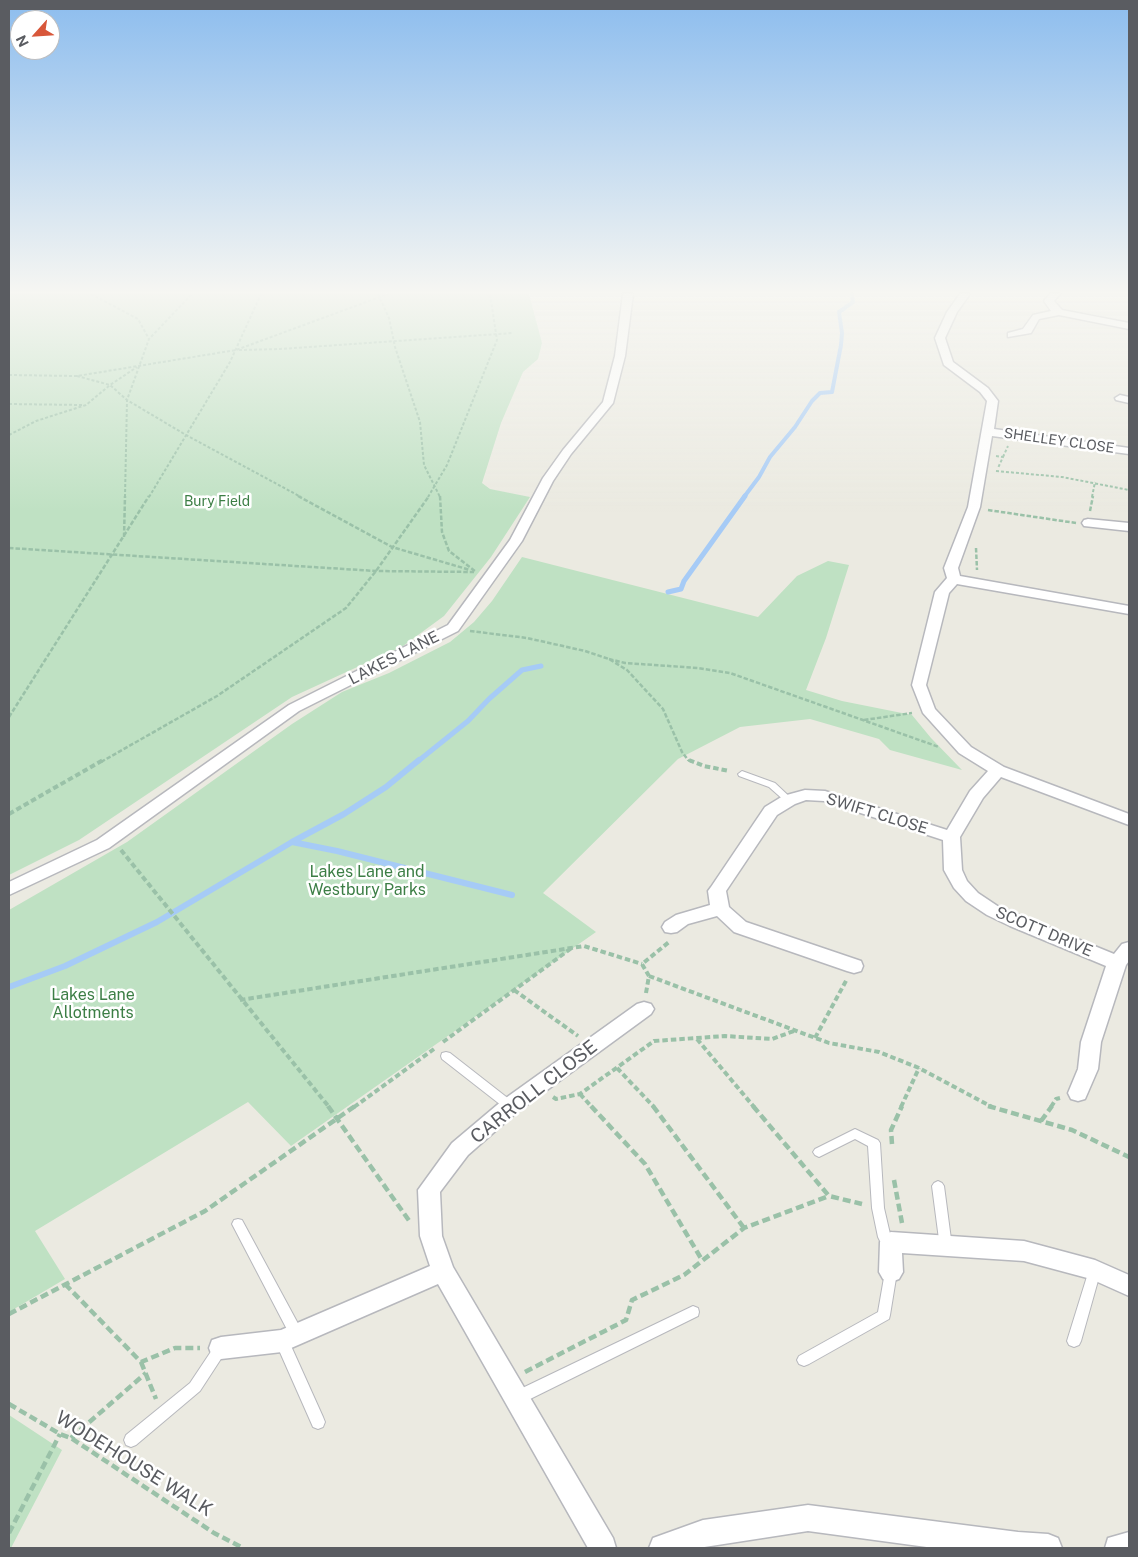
<!DOCTYPE html>
<style>
body{margin:0}
#map{position:relative;width:1138px;height:1557px;overflow:hidden;background:#ebeae1;font-family:"Public Sans",sans-serif}
canvas{display:block}
.frame{position:absolute;inset:0;border:10px solid #5a5c61;pointer-events:none}
.north{position:absolute;left:10px;top:10px;width:50px;height:50px;box-sizing:border-box;background:#fff;border:1px solid #bdbec0;border-radius:50%;rotate:244deg;font-size:14px;font-weight:700;line-height:20px;text-align:center;color:#5a5c61}
.north::after{content:'';display:block;margin:auto;width:18px;height:22px;background:#d8573a;clip-path:polygon(50% 0,100% 100%,50% 72%,0 100%)}
</style>
<div id="map">
<canvas width="1138" height="1557"></canvas>
<div class="frame"></div>
<div class="north">N</div>
</div>
<script>
const context = document.querySelector('canvas').getContext('2d');
context.lineJoin = 'round';
function fillPath(path, color) {
  context.fillStyle = color;
  context.fill(path, 'evenodd');
}
function poly(rows) {
  const path = new Path2D();
  for (const r of rows) {
    path.moveTo(r[0], r[1]);
    for (let i = 2; i < r.length; i += 2) path.lineTo(r[i], r[i + 1]);
  }
  return path;
}
function strokePath(path, color, width, dash) {
  context.strokeStyle = color;
  context.lineWidth = width;
  context.lineCap = dash ? 'butt' : 'round';
  context.setLineDash(dash || []);
  context.stroke(path);
}
function label(font, color, halo, rows, align = 'center') {
  context.font = font + ' "Public Sans",sans-serif';
  context.lineWidth = 5;
  context.setLineDash([]);
  context.textBaseline = 'middle';
  context.strokeStyle = halo;
  context.fillStyle = color;
  for (const [text, x, y, turn = 0] of rows) {
    context.save();
    context.translate(x, y);
    context.rotate((+turn || 0) * Math.PI / 180);
    context.textAlign = isNaN(turn) ? turn : align;
    if (halo) context.strokeText(text, 0, 0);
    context.fillText(text, 0, 0);
    context.restore();
  }
}
fillPath(poly([
 [9,294,529,294,542,343,538,359,523,372,501,423,482,483,490,489,530,497,491,557,444,616,403,646,292,697,79,840,9,875],
 [522,557,758,617,797,576,828,561,849,565,826,638,806,690,842,701,912,715,931,738,962,770,890,750,879,739,810,719,740,727,678,759,543,893,596,932,291,1146,248,1102,35,1231,65,1279,9,1312,9,910,127,842,292,724,342,692,389,673,450,642,474,622,492,601],
 [9,1415,62,1450,11,1548,9,1548]
]), '#bfe1c3');
strokePath(poly([
 [744,497,759,477,770,457,795,427,812,401,820,393,832,392,841,345,842,333,839,312,853,302,852,294]
]), '#a6cbf6', 4);
strokePath(poly([
 [668,592,681,589,684,581,745,496],
 [417,762,468,721,489,699,522,670,541,666]
]), '#a6cbf6', 5);
strokePath(poly([
 [292,842,337,851,512,895],
 [9,987,65,966,157,922,292,842,344,814,386,787,419,760]
]), '#a6cbf6', 6);
const service = poly([
 [742,771,775,783,793,800,792,802,786,802,769,787,739,776,738,774,742,771],
 [446,1052,450,1053,514,1103,516,1106,514,1109,510,1110,506,1109,442,1059,441,1056,442,1053,446,1052],
 [855,1129,878,1140,880,1143,884,1208,890,1234,895,1238,897,1242,895,1246,891,1247,880,1241,878,1237,872,1208,868,1146,855,1139,819,1157,815,1155,813,1152,815,1149,855,1129],
 [938,1181,942,1183,944,1186,952,1247,950,1251,946,1252,942,1251,940,1247,932,1186,934,1183,938,1181],
 [238,1219,242,1220,302,1331,303,1335,302,1339,297,1341,292,1339,232,1224,234,1220,238,1219],
 [1095,1265,1099,1266,1101,1270,1081,1341,1079,1345,1074,1347,1069,1345,1067,1341,1089,1270,1091,1266,1095,1265],
 [891,1266,895,1268,897,1272,890,1315,889,1319,809,1364,804,1366,799,1364,797,1360,799,1356,878,1312,885,1272,887,1268,891,1266],
 [693,1306,698,1308,699,1312,698,1316,522,1403,517,1404,512,1403,510,1398,512,1393,693,1306],
 [282,1335,287,1337,323,1417,325,1422,323,1427,318,1429,313,1427,275,1341,277,1337,282,1335],
 [221,1342,226,1344,228,1348,200,1391,136,1445,131,1447,126,1445,124,1440,126,1435,190,1383,216,1344,221,1342]
]);
const minor = poly([
 [623,294,633,294,625,356,613,403,571,454,553,481,522,541,458,631,299,711,109,848,9,895,9,882,97,840,289,705,448,625,510,540,543,478,563,450,603,402,615,356,623,294],
 [960,294,970,294,957,312,945,338,953,362,988,388,998,401,994,429,1129,448,1129,454,992,436,980,507,958,568,960,576,1129,606,1129,614,957,584,949,593,926,685,935,709,971,747,1004,767,1129,814,1129,825,1001,777,983,798,960,837,962,870,967,881,978,893,999,907,1114,954,1122,944,1129,942,1129,961,1126,965,1101,1042,1098,1069,1085,1099,1078,1101,1071,1099,1068,1093,1078,1069,1081,1042,1106,966,1010,926,987,915,966,901,954,888,944,870,943,840,824,801,806,800,795,804,777,815,726,891,729,907,746,922,861,961,863,966,861,971,854,973,847,971,734,932,717,916,688,924,677,932,671,933,665,932,662,927,665,922,676,915,710,905,708,891,711,887,765,807,783,796,805,790,825,791,947,830,970,791,988,771,959,753,923,713,912,685,935,592,947,578,944,568,968,507,987,401,980,392,944,365,935,338,947,312,960,294],
 [1050,294,1060,294,1054,301,1062,310,1129,323,1129,329,1059,315,1039,319,1031,333,1008,337,1008,333,1023,329,1033,315,1051,311,1044,301,1050,294],
 [1120,395,1129,397,1129,403,1116,400,1115,398,1120,395],
 [1088,519,1129,523,1129,531,1084,526,1082,523,1084,520,1088,519],
 [644,1002,651,1004,654,1009,651,1014,517,1112,468,1155,440,1192,442,1236,453,1267,613,1538,616,1548,588,1548,438,1284,282,1352,221,1359,212,1356,209,1348,212,1340,221,1337,281,1330,430,1266,420,1236,418,1190,452,1143,503,1100,637,1004,644,1002],
 [891,1232,1024,1241,1095,1260,1129,1275,1129,1296,1091,1279,1024,1261,902,1253,903,1272,899,1279,891,1282,883,1279,879,1272,880,1242,883,1235,891,1232],
 [808,1505,1018,1532,1048,1534,1058,1538,1062,1548,934,1548,808,1531,698,1548,649,1548,653,1538,703,1520,808,1505],
 [1129,1532,1129,1548,1105,1548,1108,1538,1129,1532]
]);
strokePath(service, '#b7b8bd', 2);
strokePath(minor, '#b7b8bd', 3);
strokePath(poly([
 [91,294,138,319,149,339],
 [378,294,389,318,395,347,420,422,424,465,440,497],
 [239,350,280,349,513,333],
 [9,375,77,376,236,350,388,294],
 [77,376,110,385,127,400,186,435,301,497],
 [9,404,83,405],
 [9,435,36,421,86,405,110,385,137,367],
 [996,456,1003,457,998,468],
 [1003,457,1008,446],
 [996,471,1062,477,1129,490],
 [125,497,127,400,149,339,192,294],
 [149,497,230,362,261,294],
 [428,497,447,465,497,340,490,294],
 [1092,497,1095,482]
]), '#9ac1a8', 2, [3, 2]);
strokePath(poly([
 [298,496,392,547,470,570],
 [440,496,442,532,449,551,476,572],
 [988,510,1076,523],
 [1090,511,1093,496],
 [124,537,125,496],
 [9,548,376,571,474,572],
 [976,548,977,570],
 [470,631,527,638,585,651,609,659,627,670,663,709,682,752,688,760,692,762],
 [609,659,625,663,698,668,730,673,939,747],
 [9,717,149,496],
 [864,720,912,713],
 [101,762,217,696,346,608,376,571,429,496]
]), '#9ac1a8', 2.5, [4.5, 2]);
strokePath(poly([
 [689,760,704,766,729,771],
 [9,814,103,760],
 [121,850,329,1107],
 [649,976,829,1043,879,1052,919,1068,992,1107],
 [514,990,578,1036],
 [646,993,649,976,642,964,669,942],
 [240,1000,584,946,642,964],
 [815,1038,847,979],
 [697,1039,754,1107],
 [443,1042,573,947],
 [617,1068,654,1107],
 [580,1094,592,1107],
 [553,1097,556,1099,580,1094,654,1041,725,1036,772,1039,794,1031],
 [354,1107,434,1049],
 [901,1107,919,1068],
 [1051,1107,1056,1099,1060,1098]
]), '#9ac1a8', 4, [5.5, 3]);
strokePath(poly([
 [328,1106,410,1222],
 [591,1106,645,1164,702,1260],
 [653,1106,744,1228],
 [753,1106,829,1196,862,1204],
 [988,1106,1072,1130,1129,1157],
 [1041,1121,1052,1106],
 [892,1144,891,1130,902,1106],
 [894,1180,902,1223],
 [65,1284,141,1362,175,1348,200,1348],
 [9,1314,205,1211,355,1106],
 [141,1362,156,1399],
 [525,1372,626,1320,632,1300,684,1275,744,1228,829,1196],
 [9,1404,60,1434,71,1438,214,1533,243,1548],
 [71,1438,146,1373],
 [9,1533,60,1434]
]), '#9ac1a8', 4.5, [8, 4]);
fillPath(service, '#fff');
fillPath(minor, '#fff');
const sky = context.createLinearGradient(0, 0, 0, 512);
sky.addColorStop(0, '#8dbdee');
sky.addColorStop(0.57, '#f6f6f2');
sky.addColorStop(1, '#f6f6f200');
context.fillStyle = sky;
context.fillRect(0, 0, 1138, 512);
label('14px', '#5a5c61', '#fff', [
 ["SHELLEY CLOSE",1059,441,8]
]);
label('14px', '#3c7e45', '#fff', [
 ["Bury Field",217,502]
]);
label('16px', '#5a5c61', '#fff', [
 ["LAKES LANE",394,658,-27],
 ["SWIFT CLOSE",877,814,17],
 ["SCOTT DRIVE",1044,932,23]
]);
label('16px', '#3c7e45', '#fff', [
 ["Lakes Lane and",367,872],
 ["Westbury Parks",367,890],
 ["Lakes Lane",93,995],
 ["Allotments",93,1013]
]);
label('19px', '#5a5c61', '#fff', [
 ["CARROLL CLOSE",534,1092,-38],
 ["WODEHOUSE WALK",134,1464,32]
]);
</script>
